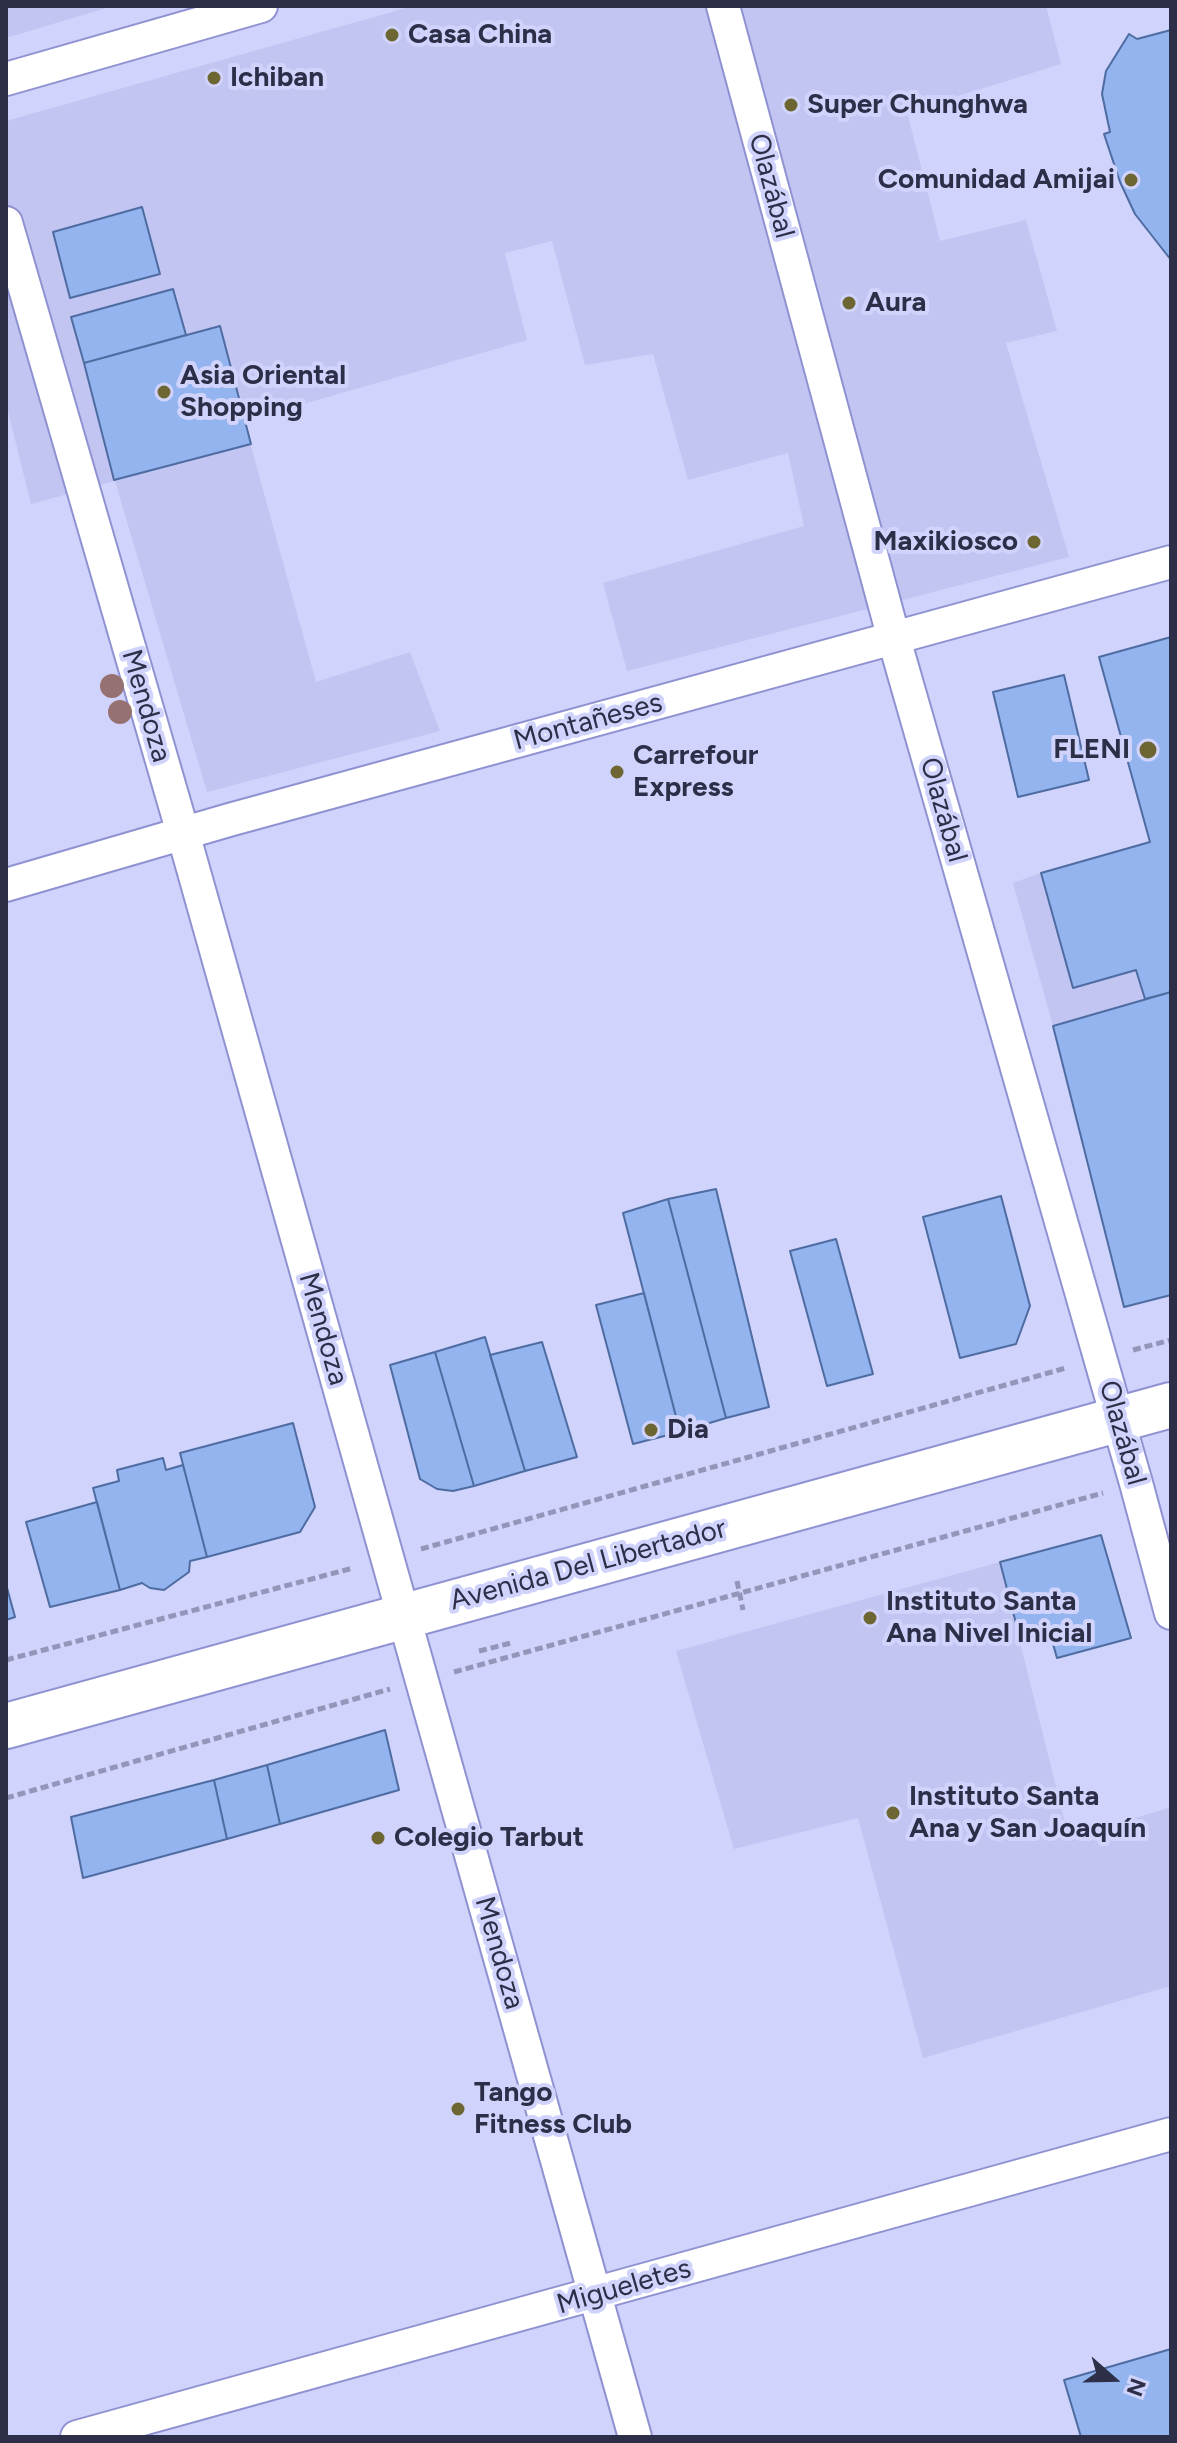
<!DOCTYPE html>
<html>
<head>
<meta charset="utf-8">
<style>
  body { margin:0 }
  #map { position:relative; width:1177px; height:2443px; overflow:hidden; background:#d0d3fb; font-family:Figtree,sans-serif }
  canvas { display:block }
  .frame { position:absolute; inset:0; border:8px solid #2d2e48; pointer-events:none }
  .north { position:absolute; left:1073px; top:2339px; width:80px; height:80px; -webkit-text-stroke:6px #d0d3fb; paint-order:stroke; rotate:110deg; font-size:22px; font-weight:700; line-height:32px; text-align:center; color:#2d2e48 }
  .north::after { content:''; display:block; margin:auto; width:28px; height:36px; background:#2d2e48; clip-path:polygon(50% 0,100% 100%,50% 72%,0 100%) }
</style>
</head>
<body>
<div id="map">
<canvas width="1177" height="2443"></canvas>
<div class="frame"></div>
<div class="north">N</div>
</div>
<script>
const ctx = document.querySelector('canvas').getContext('2d');
ctx.lineJoin = 'round';
function fill(path, color) { ctx.fillStyle = color; ctx.fill(path, 'evenodd'); }
const toPath = rows => new Path2D(rows.map(r => 'M' + r).join(''));
function stroke(path, color, width, dash) { ctx.strokeStyle = color; ctx.lineWidth = width; ctx.lineCap = dash ? 'butt' : 'round'; ctx.setLineDash(dash || []); ctx.stroke(path); }
function drawText(font, color, halo, rows, align = 'center') {
  ctx.font = font + ' Figtree,sans-serif'; ctx.lineWidth = 8; ctx.setLineDash([]); ctx.textBaseline = 'middle'; ctx.strokeStyle = halo; ctx.fillStyle = color; for (const [text, x, y, turn = 0] of rows) {
    ctx.save(); ctx.translate(x, y); ctx.rotate((+turn || 0) * Math.PI / 180); ctx.textAlign = isNaN(turn) ? turn : align; if (halo) ctx.strokeText(text, 0, 0); ctx.fillText(text, 0, 0); ctx.restore();
  }
}
fill(toPath([
  [6,6,113,6,6,38],
  [413,6,1046,6,1061,64,907,112,940,241,1026,220,1057,331,1006,343,1069,557,627,671,603,583,804,526,788,453,688,480,653,354,585,365,552,241,505,253,527,340,244,421,316,682,410,652,440,731,207,792,115,481,31,504,6,403,6,121],
  [1171,637,1171,992,1053,1026,1013,883,1041,873,1149,842,1099,657],
  [1000,1562,1069,1839,1171,1807,1171,1986,923,2058,858,1818,734,1849,676,1651]
]), '#c2c5f1');
const building = toPath([
  [1171,30,1171,260,1135,214,1120,182,1104,134,1110,132,1102,94,1106,71,1129,34,1137,39,1171,30],
  [142,207,160,274,70,298,53,232,142,207],
  [173,289,186,335,84,363,71,317,173,289],
  [220,326,251,444,114,480,84,363,220,326],
  [1171,637,1171,992,1145,999,1136,970,1073,988,1041,873,1150,842,1099,657,1171,637],
  [1064,675,1089,780,1018,797,993,692,1064,675],
  [1171,992,1171,1295,1124,1307,1053,1026,1171,992],
  [716,1189,769,1407,726,1418,668,1199,716,1189],
  [1001,1196,1030,1306,1016,1344,960,1358,923,1217,1001,1196],
  [668,1199,726,1418,680,1432,623,1213,668,1199],
  [836,1239,873,1374,827,1386,790,1251,836,1239],
  [644,1293,680,1432,633,1444,596,1305,644,1293],
  [485,1337,525,1471,474,1486,435,1352,485,1337],
  [542,1342,577,1457,525,1471,490,1355,542,1342],
  [435,1352,474,1486,453,1491,437,1489,420,1479,390,1365,435,1352],
  [293,1423,315,1507,300,1532,207,1557,180,1453,293,1423],
  [163,1458,166,1470,183,1465,207,1557,190,1561,189,1572,164,1590,150,1588,142,1583,120,1590,93,1488,119,1481,117,1470,163,1458],
  [97,1502,120,1590,50,1607,26,1522,97,1502],
  [1101,1535,1131,1638,1057,1658,1047,1623,1018,1631,1000,1562,1101,1535],
  [6,1584,15,1617,6,1620,6,1584],
  [385,1730,399,1790,280,1824,267,1765,385,1730],
  [267,1765,280,1824,227,1839,214,1780,267,1765],
  [214,1780,227,1839,83,1878,71,1817,214,1780],
  [1171,2349,1171,2437,1081,2437,1064,2380,1171,2349]
]);
fill(building, '#93b4ee');
stroke(building, '#4e6ca2', 2);
const street = toPath([
  [723,6,894,639,1136,1483,1171,1613],
  [6,79,261,6],
  [6,223,183,833,635,2437],
  [6,885,229,820,1171,562],
  [77,2437,1171,2134]
]);
const primary = toPath([
  [6,1726,1171,1405]
]);
stroke(street, '#8f92d1', 36);
stroke(primary, '#8f92d1', 48);
stroke(toPath([
  [1133,1350,1171,1340],
  [421,1549,1066,1368],
  [737,1581,743,1610],
  [479,1651,511,1643],
  [6,1660,353,1568],
  [454,1672,1103,1493],
  [6,1798,390,1689]
]), '#9496b9', 5, [8, 4]);
stroke(street, '#fff', 32);
stroke(primary, '#fff', 44);
ctx.fillStyle = '#967171';
for (const [x, y] of [
  [112,686],
  [120,712]
]) { ctx.beginPath(); ctx.arc(x, y, 12, 0, 2 * Math.PI); ctx.fill(); }
for (const [x, y, r, color] of [
  [392,35,8,"#6d6633"],
  [214,78,8,"#6d6633"],
  [791,105,8,"#6d6633"],
  [1131,180,8,"#6d6633"],
  [849,303,8,"#6d6633"],
  [164,392,8,"#6d6633"],
  [1034,542,8,"#6d6633"],
  [1148,750,10,"#6d6633"],
  [617,772,8,"#6d6633"],
  [651,1430,8,"#6d6633"],
  [870,1618,8,"#6d6633"],
  [893,1813,8,"#6d6633"],
  [378,1838,8,"#6d6633"],
  [458,2109,8,"#6d6633"]
]) { const dot = new Path2D(); dot.arc(x, y, r, 0, 2 * Math.PI); ctx.fillStyle = color; ctx.fill(dot); stroke(dot, '#d0d3fb', 3); }
drawText('bold 28px', '#2d2e48', '#d0d3fb', [
  ["Casa China",408,35],
  ["Ichiban",230,78],
  ["Super Chunghwa",807,105],
  ["Comunidad Amijai",1115,180,"right"],
  ["Aura",865,303],
  ["Asia Oriental",180,376],
  ["Shopping",180,408],
  ["Maxikiosco",1018,542,"right"],
  ["FLENI",1130,750,"right"],
  ["Carrefour",633,756],
  ["Express",633,788],
  ["Dia",667,1430],
  ["Instituto Santa",886,1602],
  ["Ana Nivel Inicial",886,1634],
  ["Instituto Santa",909,1797],
  ["Ana y San Joaquín",909,1829],
  ["Colegio Tarbut",394,1838],
  ["Tango",474,2093],
  ["Fitness Club",474,2125]
], 'left');
drawText('28px', '#2d2e48', '#d0d3fb', [
  ["Olazábal",771,186,75],
  ["Mendoza",146,706,74],
  ["Montañeses",588,722,-15],
  ["Olazábal",943,810,74],
  ["Mendoza",323,1329,74],
  ["Olazábal",1122,1433,74],
  ["Avenida Del Libertador",588,1565,-15],
  ["Mendoza",499,1953,74],
  ["Migueletes",624,2287,-16]
]);
</script>
</body>
</html>
